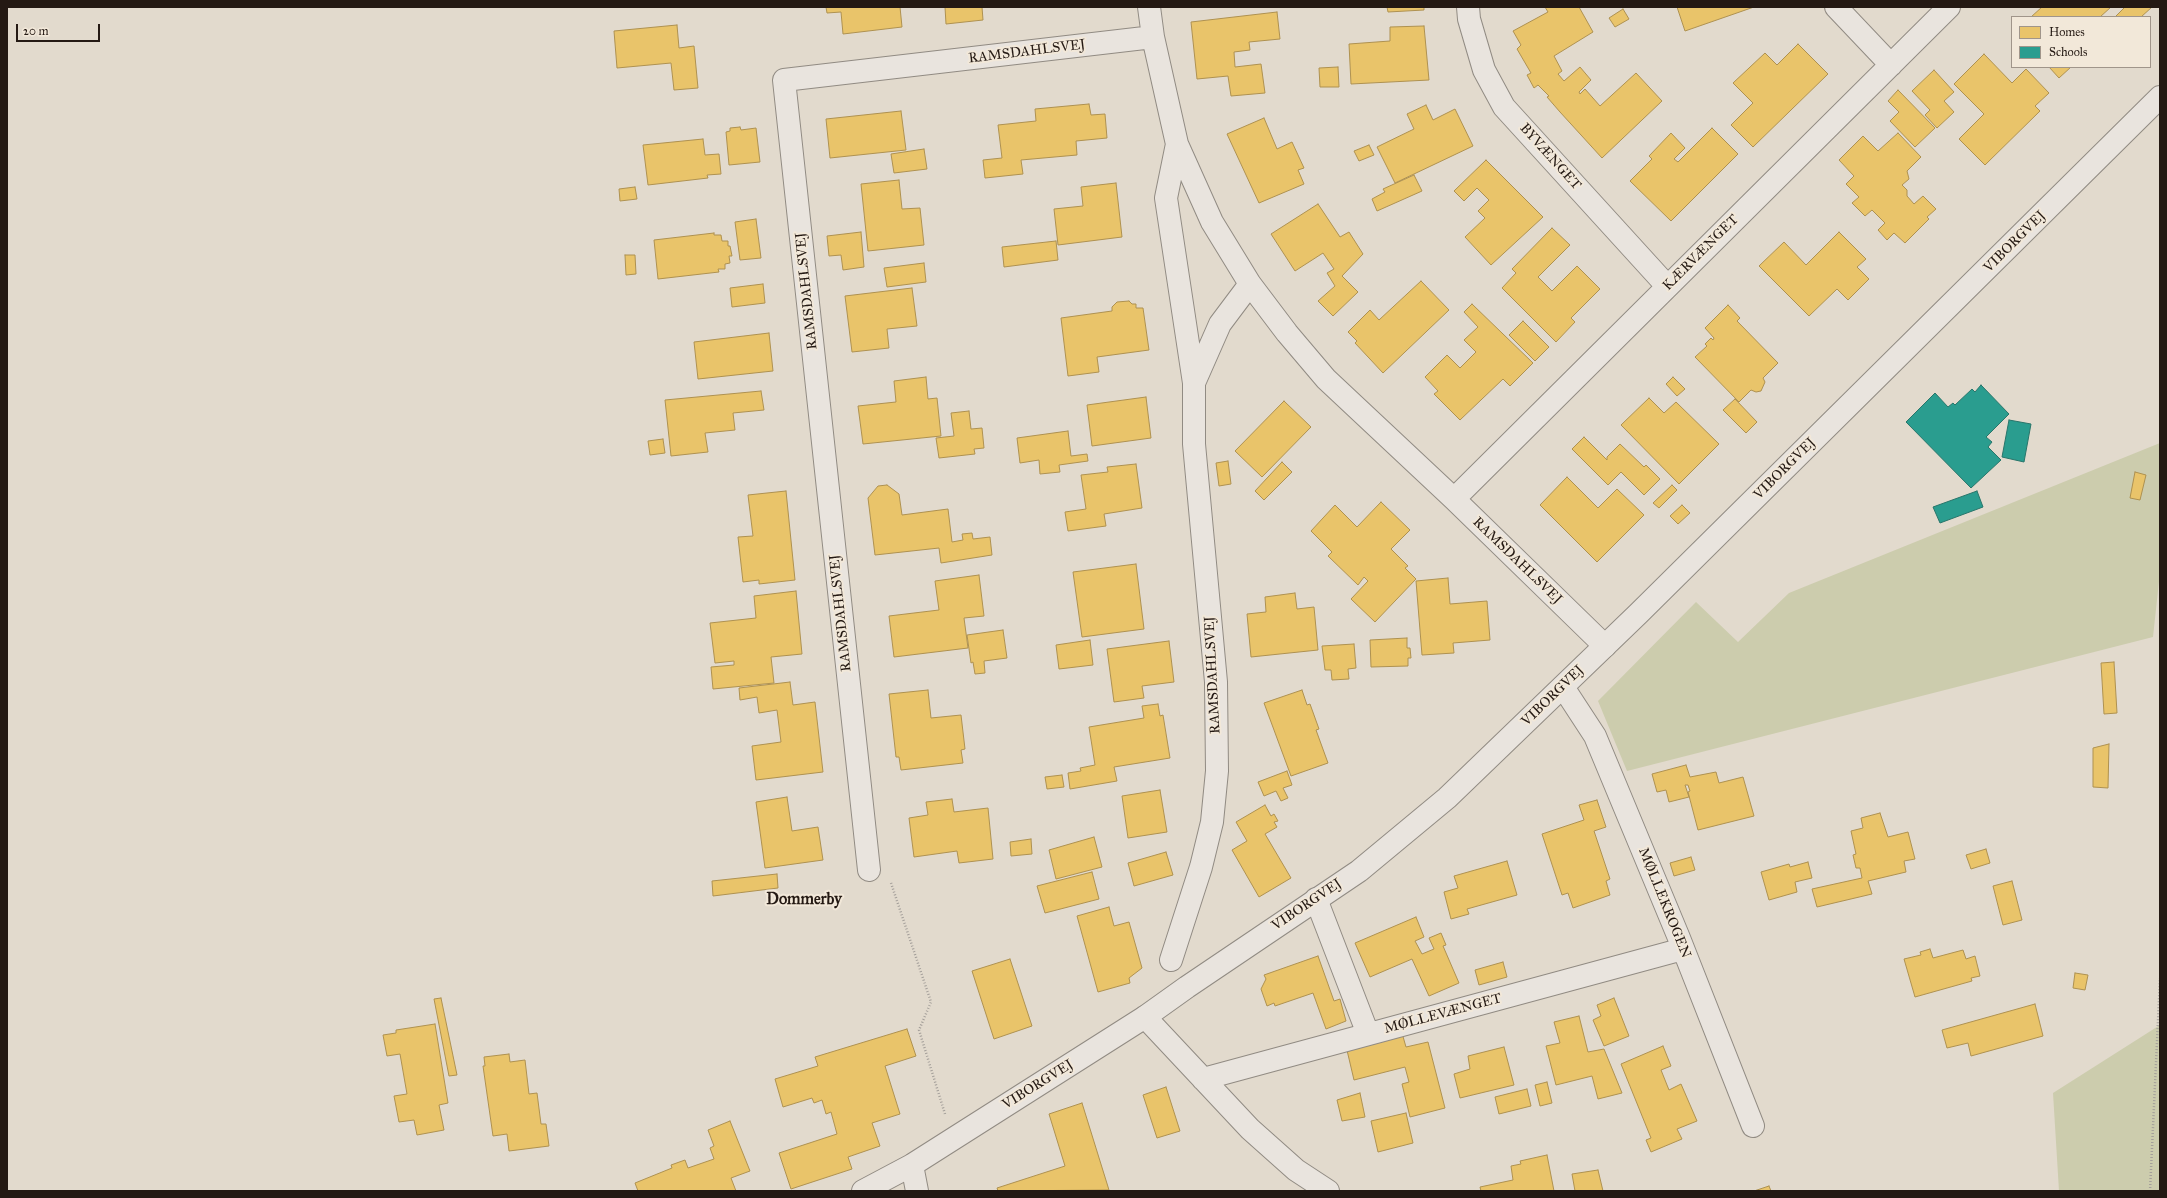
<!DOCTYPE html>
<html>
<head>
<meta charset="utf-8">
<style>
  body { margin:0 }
  #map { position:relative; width:2167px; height:1198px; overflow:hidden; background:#e2dacd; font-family:"IM FELL Great Primer",serif }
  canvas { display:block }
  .frame { position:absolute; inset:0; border:8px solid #241913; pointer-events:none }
  .legend { position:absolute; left:2011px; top:16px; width:140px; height:52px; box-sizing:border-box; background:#f2e8d9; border:1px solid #a0958a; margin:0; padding:5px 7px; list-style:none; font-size:12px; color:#241913 }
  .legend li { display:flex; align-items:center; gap:8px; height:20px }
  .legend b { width:20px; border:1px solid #a0958a }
  .scale { position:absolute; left:16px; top:24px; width:84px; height:18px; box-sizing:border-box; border:2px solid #241913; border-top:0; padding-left:5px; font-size:12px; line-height:14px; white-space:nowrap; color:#241913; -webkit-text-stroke:3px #f2e8d9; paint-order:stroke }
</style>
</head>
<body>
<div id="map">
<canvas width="2167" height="1198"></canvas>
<div class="frame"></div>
<ul class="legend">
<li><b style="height:11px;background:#e9c46a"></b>Homes</li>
<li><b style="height:11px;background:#2a9d8f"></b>Schools</li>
</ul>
<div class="scale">20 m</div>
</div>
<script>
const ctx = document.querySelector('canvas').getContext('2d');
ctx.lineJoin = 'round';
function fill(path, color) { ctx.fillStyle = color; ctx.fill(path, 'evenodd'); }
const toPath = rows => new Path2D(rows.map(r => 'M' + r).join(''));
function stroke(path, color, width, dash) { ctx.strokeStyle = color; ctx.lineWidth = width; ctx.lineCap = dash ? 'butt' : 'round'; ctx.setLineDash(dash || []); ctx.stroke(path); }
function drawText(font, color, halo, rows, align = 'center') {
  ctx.font = font + ' "IM FELL Great Primer",serif'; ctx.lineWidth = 4; ctx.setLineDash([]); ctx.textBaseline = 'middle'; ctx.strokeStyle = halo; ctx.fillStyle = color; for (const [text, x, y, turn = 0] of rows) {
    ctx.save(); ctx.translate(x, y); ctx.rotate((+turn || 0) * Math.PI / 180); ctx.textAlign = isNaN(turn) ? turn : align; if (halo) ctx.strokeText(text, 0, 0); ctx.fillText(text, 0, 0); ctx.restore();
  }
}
fill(toPath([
  [2160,443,2160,572,2153,637,1627,771,1598,701,1696,602,1738,642,1789,593],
  [2160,1025,2160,1191,2059,1191,2053,1093]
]), '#ccccad');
const homes = toPath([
  [826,7,900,7,902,27,843,34,841,12,827,13,826,7],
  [945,7,982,7,983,20,946,24,945,7],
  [1387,7,1424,7,1424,10,1388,12,1387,7],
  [1545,7,1579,7,1593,32,1554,56,1562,71,1558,74,1564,81,1580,67,1591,80,1579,92,1580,94,1585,89,1600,106,1636,73,1662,101,1602,158,1560,112,1547,97,1549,96,1538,85,1534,88,1527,75,1531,73,1517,49,1521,45,1513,31,1548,12,1545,7],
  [1677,7,1754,7,1685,31,1677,7],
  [2042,7,2111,7,2100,17,2031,17,2042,7],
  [2125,7,2152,7,2141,17,2117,17,2116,16,2125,7],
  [1623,9,1629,19,1615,27,1609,18,1623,9],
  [1277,12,1280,39,1249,42,1250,50,1234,52,1235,67,1261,64,1265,93,1231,96,1228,76,1197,79,1191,22,1277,12],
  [677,25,679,48,694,46,698,88,674,90,671,63,617,68,614,31,677,25],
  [1424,26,1429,80,1351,84,1349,44,1390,41,1390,27,1424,26],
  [1798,44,1828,74,1753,147,1731,125,1753,103,1733,83,1765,53,1777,65,1798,44],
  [1984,54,2012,83,2026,69,2049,93,2035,106,2040,111,1985,165,1959,139,1984,114,1954,84,1984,54],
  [1338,67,1339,87,1320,87,1319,68,1338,67],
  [2049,67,2071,67,2059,78,2049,67],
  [1934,70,1954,92,1944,101,1954,112,1937,128,1925,115,1930,110,1912,91,1934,70],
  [1898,90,1935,128,1915,147,1890,121,1899,112,1888,101,1898,90],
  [1089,104,1091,115,1105,114,1107,138,1076,141,1077,155,1021,160,1023,174,985,178,983,160,1002,158,998,125,1036,121,1035,109,1089,104],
  [1426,105,1433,120,1455,109,1473,146,1395,183,1377,147,1414,129,1407,114,1426,105],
  [901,111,906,150,830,158,826,119,901,111],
  [1264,118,1277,149,1292,142,1304,168,1298,170,1304,184,1259,203,1227,134,1264,118],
  [740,127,741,130,756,128,760,162,729,165,726,132,730,131,730,128,740,127],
  [1712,128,1738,154,1671,221,1630,181,1652,159,1649,156,1671,133,1685,148,1674,159,1678,162,1712,128],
  [1898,133,1921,157,1907,171,1909,179,1902,185,1907,190,1907,196,1914,204,1923,196,1936,209,1927,217,1929,219,1905,243,1894,233,1887,240,1878,230,1885,223,1872,210,1865,216,1852,203,1859,197,1846,184,1854,176,1839,160,1863,136,1878,151,1898,133],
  [703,139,705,155,719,154,721,174,707,175,708,178,648,185,643,145,703,139],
  [1369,145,1374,155,1359,161,1354,151,1369,145],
  [924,149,927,169,894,173,891,154,924,149],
  [1486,160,1543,217,1491,265,1465,237,1485,218,1478,211,1489,200,1477,188,1464,201,1454,191,1486,160],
  [1414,175,1422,191,1377,211,1372,199,1385,192,1383,189,1414,175],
  [899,180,902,209,920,208,924,245,868,251,861,184,899,180],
  [1116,183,1122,237,1058,245,1054,209,1083,206,1081,187,1116,183],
  [635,187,637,199,620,201,619,189,635,187],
  [1318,204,1340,237,1349,232,1363,254,1342,276,1358,292,1333,316,1318,301,1335,286,1327,273,1334,269,1323,253,1295,271,1271,234,1318,204],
  [756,219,761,258,740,260,735,222,756,219],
  [1552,228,1570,245,1538,277,1552,291,1577,266,1600,289,1571,318,1575,322,1556,342,1502,288,1516,273,1512,269,1552,228],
  [861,232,864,267,843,270,841,255,829,256,827,236,861,232],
  [1839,232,1866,259,1857,267,1869,279,1848,300,1837,289,1809,316,1759,266,1784,242,1806,265,1839,232],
  [714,233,714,235,721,235,722,241,728,241,728,246,730,246,732,256,729,256,730,263,725,264,725,269,718,269,719,272,658,279,654,240,714,233],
  [1056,241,1058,260,1004,267,1002,247,1056,241],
  [625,255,635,255,636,274,626,275,625,255],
  [924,263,926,282,887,287,884,268,924,263],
  [1421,281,1449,310,1383,373,1355,343,1357,341,1348,332,1370,310,1379,320,1421,281],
  [763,284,765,303,732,307,730,288,763,284],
  [912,288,917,326,887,329,889,348,852,352,845,296,912,288],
  [1129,301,1132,304,1136,304,1136,308,1143,308,1149,350,1097,357,1099,372,1068,376,1061,318,1112,311,1112,307,1117,302,1129,301],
  [1472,304,1533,363,1510,386,1503,379,1460,420,1434,394,1438,391,1425,377,1447,355,1460,368,1476,352,1464,340,1478,327,1464,312,1472,304],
  [1728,305,1740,318,1737,321,1778,363,1763,378,1765,382,1761,391,1756,392,1751,390,1739,402,1695,357,1707,346,1705,344,1711,338,1713,340,1714,338,1705,328,1728,305],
  [1523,321,1549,347,1535,361,1509,335,1523,321],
  [769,333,773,371,698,379,694,342,769,333],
  [926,377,928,399,937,398,941,436,863,444,858,406,896,402,894,381,926,377],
  [1673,377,1685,389,1677,396,1666,384,1673,377],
  [761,391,764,410,733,413,735,430,705,433,708,452,671,456,665,400,761,391],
  [1146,397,1151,438,1092,446,1087,405,1146,397],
  [1649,398,1664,413,1676,402,1719,444,1679,484,1621,425,1649,398],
  [1735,399,1757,422,1746,433,1723,410,1735,399],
  [1284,401,1311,427,1262,477,1235,451,1284,401],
  [969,411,971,429,982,428,984,448,974,449,975,454,939,458,936,438,954,436,951,413,969,411],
  [1068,431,1071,456,1087,454,1088,461,1059,465,1060,472,1040,474,1039,460,1020,463,1017,438,1068,431],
  [1584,437,1607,460,1607,457,1620,444,1644,467,1646,465,1660,479,1644,495,1621,472,1608,485,1572,449,1584,437],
  [663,439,665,453,650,455,648,441,663,439],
  [1228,461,1231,484,1219,486,1216,463,1228,461],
  [1282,462,1292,472,1264,500,1255,491,1282,462],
  [1136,464,1142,508,1104,514,1106,526,1068,531,1065,512,1086,509,1081,475,1108,472,1107,467,1136,464],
  [2135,472,2146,475,2140,500,2130,498,2135,472],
  [1567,477,1598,508,1617,489,1644,515,1597,562,1540,505,1567,477],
  [887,485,899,494,902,515,948,509,952,542,963,540,962,534,972,533,973,539,990,537,992,555,941,563,939,548,875,555,868,498,878,486,887,485],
  [1672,485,1677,490,1659,508,1653,503,1672,485],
  [786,491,795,580,759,584,759,580,743,582,738,537,753,536,748,495,786,491],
  [1381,502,1410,530,1391,549,1408,566,1405,568,1416,579,1375,622,1351,599,1368,581,1364,577,1358,585,1328,556,1332,552,1311,531,1335,505,1357,527,1381,502],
  [1682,505,1690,513,1678,524,1670,516,1682,505],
  [1136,564,1144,629,1082,637,1073,572,1136,564],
  [979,575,984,616,964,618,968,648,894,657,889,616,939,610,935,581,979,575],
  [1448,578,1450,604,1487,601,1490,640,1453,643,1454,653,1422,655,1416,581,1448,578],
  [796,591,802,654,771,657,774,683,713,689,711,667,734,665,734,661,715,663,710,623,756,618,754,596,796,591],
  [1295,593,1297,609,1314,607,1318,650,1251,657,1247,614,1266,612,1265,597,1295,593],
  [1003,630,1007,658,984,661,985,673,975,674,973,662,971,663,967,635,1003,630],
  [1407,638,1407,648,1410,648,1411,658,1408,658,1408,666,1371,667,1370,640,1407,638],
  [1090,640,1093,665,1059,669,1056,645,1090,640],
  [1169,641,1174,682,1142,686,1144,698,1114,702,1107,649,1169,641],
  [1354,644,1356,668,1348,669,1349,679,1332,680,1331,670,1325,670,1322,646,1354,644],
  [2114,662,2117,713,2104,714,2101,663,2114,662],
  [790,682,793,705,815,702,823,772,756,780,752,746,781,742,777,710,759,713,757,697,740,700,739,688,790,682],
  [928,690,931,718,961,715,965,749,961,750,963,763,901,770,899,757,896,757,889,694,928,690],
  [1302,690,1307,705,1310,704,1319,729,1316,730,1328,763,1291,776,1264,703,1302,690],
  [1158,704,1160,716,1163,715,1170,758,1114,767,1117,781,1070,789,1068,773,1081,771,1080,768,1095,765,1089,727,1144,718,1142,706,1158,704],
  [2109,744,2108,788,2093,787,2093,748,2109,744],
  [1686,765,1690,777,1716,772,1719,783,1743,777,1754,816,1698,830,1688,792,1690,791,1688,785,1685,785,1689,797,1669,802,1666,790,1657,792,1652,774,1686,765],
  [1287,771,1292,785,1283,788,1288,798,1281,801,1276,791,1264,796,1258,782,1287,771],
  [1062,775,1064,787,1047,789,1045,777,1062,775],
  [1160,790,1167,832,1128,838,1122,796,1160,790],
  [787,797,792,831,818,827,823,860,765,868,756,802,787,797],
  [952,799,954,812,988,808,993,859,959,863,957,851,914,857,909,818,928,815,926,802,952,799],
  [1597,800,1606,827,1594,831,1610,879,1606,881,1610,895,1573,908,1568,893,1562,895,1542,834,1584,820,1579,805,1597,800],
  [1265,805,1271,816,1274,814,1278,821,1274,822,1277,827,1265,834,1291,878,1259,897,1232,850,1247,841,1236,822,1265,805],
  [1880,813,1888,837,1908,832,1915,859,1904,861,1906,872,1868,881,1872,894,1817,907,1812,889,1862,878,1860,868,1856,868,1853,855,1856,854,1851,831,1863,828,1861,818,1880,813],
  [1094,837,1102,867,1056,879,1049,850,1094,837],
  [1031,839,1032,854,1011,856,1010,842,1031,839],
  [1986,849,1990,863,1971,869,1966,855,1986,849],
  [1166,852,1173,875,1134,886,1128,863,1166,852],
  [1691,857,1695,870,1674,876,1670,863,1691,857],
  [1507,861,1517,895,1467,909,1469,914,1451,919,1444,892,1458,888,1454,876,1507,861],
  [1808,862,1812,878,1795,882,1797,892,1769,900,1761,872,1789,864,1790,867,1808,862],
  [1092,872,1099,899,1045,913,1037,886,1092,872],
  [777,874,778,888,713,896,712,881,777,874],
  [2012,881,2022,920,2003,925,1993,886,2012,881],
  [1109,907,1114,926,1129,922,1142,968,1129,978,1130,983,1098,992,1077,916,1109,907],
  [1416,917,1424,937,1415,941,1422,954,1434,949,1429,938,1441,933,1446,945,1443,946,1459,983,1429,996,1412,959,1370,977,1355,943,1416,917],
  [1930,949,1933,958,1963,950,1966,959,1975,956,1980,976,1971,978,1972,981,1915,997,1904,959,1921,955,1920,952,1930,949],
  [1318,956,1334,1001,1340,999,1346,1021,1326,1029,1313,993,1275,1006,1274,1003,1267,1006,1261,989,1266,979,1264,975,1318,956],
  [1010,959,1032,1026,994,1039,972,971,1010,959],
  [1503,962,1507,977,1479,985,1475,970,1503,962],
  [2075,973,2088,975,2085,990,2073,988,2075,973],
  [441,998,457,1075,449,1076,434,999,441,998],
  [1614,998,1629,1036,1604,1046,1593,1020,1601,1016,1597,1005,1614,998],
  [2035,1004,2043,1036,1971,1056,1968,1043,1947,1048,1942,1030,2035,1004],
  [1579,1016,1588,1052,1604,1049,1622,1093,1598,1099,1592,1076,1556,1085,1546,1046,1560,1043,1554,1022,1579,1016],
  [435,1024,448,1103,439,1105,444,1130,417,1135,414,1120,399,1122,394,1096,407,1094,400,1054,387,1056,383,1035,396,1033,396,1030,435,1024],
  [907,1029,916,1056,885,1066,900,1114,872,1123,880,1146,848,1157,852,1169,791,1189,779,1153,837,1134,831,1112,826,1114,822,1100,814,1103,812,1098,783,1107,775,1079,818,1066,815,1057,907,1029],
  [1402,1033,1406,1047,1428,1042,1445,1108,1410,1117,1402,1084,1409,1082,1405,1067,1354,1080,1346,1046,1402,1033],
  [1663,1046,1671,1066,1661,1070,1669,1090,1681,1084,1697,1121,1677,1129,1682,1139,1651,1152,1646,1140,1651,1138,1621,1064,1663,1046],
  [1504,1047,1514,1085,1460,1098,1454,1074,1470,1069,1468,1056,1504,1047],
  [509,1054,510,1062,525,1060,529,1094,537,1093,541,1124,546,1124,549,1146,509,1151,507,1134,493,1136,483,1066,485,1066,484,1057,509,1054],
  [1547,1082,1552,1103,1540,1106,1535,1085,1547,1082],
  [1166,1087,1180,1131,1157,1138,1143,1095,1166,1087],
  [1527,1089,1531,1106,1499,1114,1495,1097,1527,1089],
  [1360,1093,1365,1117,1342,1121,1337,1100,1360,1093],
  [1082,1103,1109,1190,998,1191,997,1188,1065,1166,1049,1114,1082,1103],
  [1406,1113,1413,1143,1378,1152,1371,1121,1406,1113],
  [730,1121,750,1171,731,1178,736,1191,638,1191,635,1183,672,1168,671,1165,685,1160,688,1168,714,1159,710,1148,714,1146,708,1130,730,1121],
  [1547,1155,1554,1191,1481,1191,1480,1187,1513,1180,1511,1166,1521,1164,1520,1161,1547,1155],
  [1598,1170,1603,1191,1575,1191,1572,1174,1598,1170],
  [1769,1186,1771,1191,1754,1191,1769,1186]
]);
fill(homes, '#e9c46a');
stroke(homes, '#ae9150', 1);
const schools = toPath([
  [1981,385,2009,414,1986,437,1992,442,1988,447,2001,460,1971,488,1906,422,1935,393,1948,407,1953,403,1955,405,1972,389,1975,392,1981,385],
  [2009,420,2031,424,2024,462,2002,457,2009,420],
  [1977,491,1983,507,1940,523,1933,507,1977,491]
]);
fill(schools, '#2a9d8f');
stroke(schools, '#28756a', 1);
const minor = toPath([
  [1149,7,1153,37,1177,144,1212,222,1250,284,1287,333,1326,379,1454,499,1605,646],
  [1468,7,1469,19,1484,70,1504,107,1667,286],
  [1836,7,1891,65],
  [1194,383,1220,324,1250,284],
  [1454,499,1949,7],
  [1563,687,1595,736,1679,938,1753,1126],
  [869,870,784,80,1153,37],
  [1316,899,1368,1034],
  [1171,960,1201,867,1212,822,1217,771,1216,682,1194,444,1194,383,1166,198,1177,144],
  [1145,1017,1250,1129,1296,1170,1328,1191],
  [1203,1079,1683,949]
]);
const tertiary = toPath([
  [912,1165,917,1191],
  [863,1191,912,1165,1145,1017,1187,987,1359,871,1447,798,1638,614,2160,97]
]);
stroke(minor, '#918b83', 24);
stroke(tertiary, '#918b83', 24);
stroke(toPath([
  [891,883,931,1002,919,1030,945,1114],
  [2150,1191,2160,978]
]), '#a49f9a', 2.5, [1, 2]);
stroke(minor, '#e9e4de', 22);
stroke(tertiary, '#e9e4de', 22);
drawText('14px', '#241913', '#f2e8d9', [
  ["RAMSDAHLSVEJ",1027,52,-7],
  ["BYVÆNGET",1550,157,48],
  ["VIBORGVEJ",2015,242,-45],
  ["KÆRVÆNGET",1701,253,-45],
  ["RAMSDAHLSVEJ",807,291,-96],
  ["VIBORGVEJ",1785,469,-45],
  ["RAMSDAHLSVEJ",1517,561,44],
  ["RAMSDAHLSVEJ",841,613,-96],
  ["RAMSDAHLSVEJ",1213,675,-93],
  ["VIBORGVEJ",1553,696,-44],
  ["MØLLEKROGEN",1664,903,68],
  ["VIBORGVEJ",1307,905,-34],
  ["MØLLEVÆNGET",1443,1014,-15],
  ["VIBORGVEJ",1038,1085,-32]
]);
drawText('bold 16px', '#241913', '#f2e8d9', [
  ["Dommerby",804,900]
]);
</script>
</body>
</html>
